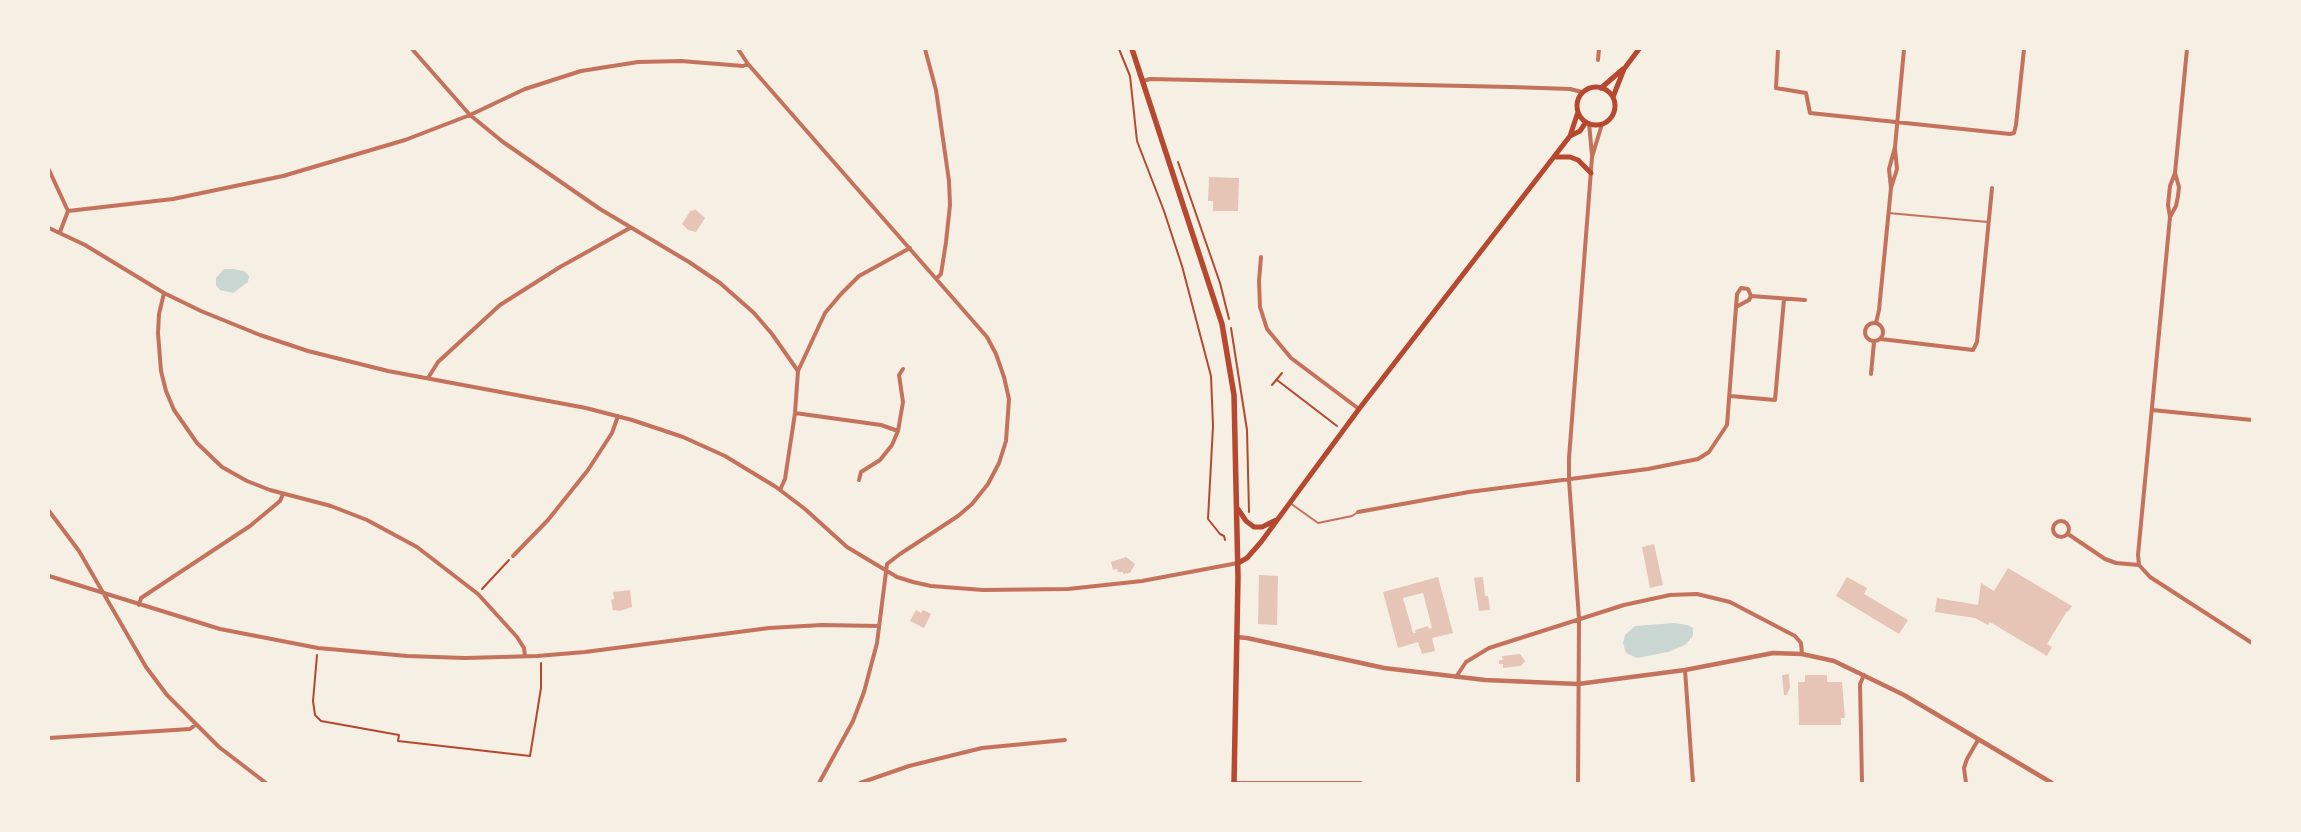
<!DOCTYPE html>
<html>
<head>
<meta charset="utf-8">
<style>
  body { margin:0 }
  #map { position:relative; width:2301px; height:832px; overflow:hidden; background:#f6efe4; font-family:"Work Sans",sans-serif }
  canvas { display:block }
  .frame { position:absolute; inset:0; border:50px solid #f6efe4; pointer-events:none }
</style>
</head>
<body>
<div id="map">
<canvas width="2301" height="832"></canvas>
<div class="frame"></div>
</div>
<script>
const ctx = document.querySelector('canvas').getContext('2d');
ctx.lineJoin = 'round';
function fill(path, color) { ctx.fillStyle = color; ctx.fill(path, 'evenodd'); }
const toPath = rows => new Path2D(rows.map(r => 'M' + r).join(''));
function stroke(path, color, width, dash) { ctx.strokeStyle = color; ctx.lineWidth = width; ctx.lineCap = dash ? 'butt' : 'round'; ctx.setLineDash(dash || []); ctx.stroke(path); }
fill(toPath([
  [224,269,233,269,244,271,249,276,248,282,233,293,220,290,216,285,216,278],
  [1674,623,1687,625,1693,628,1693,636,1685,645,1668,652,1637,658,1626,653,1623,643,1625,635,1635,626]
]), '#c9d6d2');
fill(toPath([
  [1209,177,1239,178,1238,211,1213,211,1213,201,1208,201],
  [695,209,705,218,696,232,688,230,682,224,691,210,693,211],
  [1654,544,1663,585,1650,588,1642,547],
  [1126,557,1135,564,1130,573,1123,574,1123,572,1118,572,1117,569,1113,570,1111,562],
  [2008,568,2072,606,2068,612,2067,611,2047,644,2052,647,2047,656,1990,622,1988,625,1975,618,1935,612,1937,598,1978,605,1981,583,1994,591],
  [1259,575,1278,576,1277,625,1258,624],
  [1438,577,1453,633,1432,638,1435,651,1422,654,1418,642,1398,648,1383,592],
  [1423,593,1432,628,1429,629,1428,626,1415,630,1416,633,1413,633,1403,598],
  [1483,577,1485,596,1488,596,1490,610,1479,611,1474,578],
  [1847,577,1867,588,1864,594,1908,620,1899,634,1836,596],
  [630,590,632,607,620,611,613,610,611,600,614,599,613,592],
  [916,610,921,613,923,610,931,614,924,628,910,621],
  [1520,654,1525,661,1521,666,1503,668,1503,664,1499,664,1499,660,1503,660,1502,656],
  [1789,674,1790,687,1787,695,1784,695,1782,675],
  [1805,675,1827,675,1827,682,1842,682,1845,718,1841,718,1841,725,1799,725,1798,682,1805,682]
]), '#e6c5b7');
stroke(toPath([
  [1119,49,1130,76,1137,141,1164,211,1182,266,1211,376,1213,426,1208,519,1220,534,1224,536,1225,540],
  [1178,162,1220,283,1229,319],
  [1231,328,1247,430,1249,512],
  [1277,380,1337,426],
  [1272,385,1282,373],
  [482,589,509,560],
  [317,655,313,701,315,715,321,721,399,735,398,741,530,756,541,688,541,663]
]), '#b5482f', 2);
stroke(toPath([
  [1888,213,1988,222],
  [1290,503,1318,523,1352,516,1358,512]
]), '#c5725c', 2);
stroke(toPath([
  [412,49,470,115,503,142,600,209,689,262,720,283,754,313,772,334,798,371,795,413,785,479,780,490],
  [738,49,748,64,987,337,996,354,1004,377,1009,399,1006,441,999,463,988,484,972,504,958,516,900,554,887,564,877,643,864,692,853,721,819,783],
  [925,49,936,90,949,181,950,205,946,242,941,274,937,278],
  [1778,49,1776,88,1806,93,1810,113,2010,134,2014,133,2016,125,2024,49],
  [2187,49,2175,173,2170,186,2168,205,2170,217,2138,555,2139,565,2150,577,2252,643],
  [1598,60,1599,49],
  [1143,81,1150,79,1511,87,1570,89,1582,92],
  [1589,123,1592,155],
  [49,170,68,211],
  [1891,188,1897,169,1895,149],
  [68,211,173,199,283,176,405,140,470,115,525,89,581,71,638,62,681,61,743,66,748,64],
  [2170,217,2176,206,2178,196,2179,187,2175,173],
  [49,228,85,245,164,293,201,311,260,335,308,351,388,371,586,408,632,420,683,437,725,456,776,487,805,509,847,547,897,577,913,582,931,586,983,590,1068,589,1142,581,1238,563],
  [60,232,68,211],
  [1261,257,1259,281,1260,307,1267,329,1291,358,1359,409],
  [164,293,159,314,158,333,161,371,166,391,174,410,197,443,222,467,247,481,270,490,331,506,367,520,417,547,478,594,517,637,524,648,525,656],
  [1751,296,1805,300],
  '1865 332a9 9 0 1 1 18 0a9 9 0 1 1-18 0Z',
  [1876,323,1879,310,1891,188,1889,169,1895,147,1904,49],
  [1881,339,1973,350,1977,342,1992,188],
  [798,371,825,313,841,294,859,276,910,248],
  [1871,374,1874,342],
  [428,378,438,362,500,305,560,267,630,228],
  [1730,396,1775,400,1784,299],
  [2152,410,2252,420],
  [795,413,881,425,898,431],
  [859,480,861,472,880,460,892,445,898,431,903,402,899,375,903,369],
  [49,511,79,551,146,667,167,695,219,747,266,783],
  [1358,512,1469,492,1648,469,1698,459,1709,452,1727,425,1737,294,1741,288,1748,289,1751,296,1749,300,1736,307],
  '2053 529a8 8 0 1 1 16 0a8 8 0 1 1-16 0Z',
  [2068,534,2105,559,2116,563,2139,565],
  [513,556,548,520,588,470,612,433,618,416],
  [49,576,220,629,318,648,407,656,465,658,537,656,585,652,769,628,822,625,879,626],
  [139,605,141,598,250,526,280,501,283,494],
  [1685,670,1693,783],
  [1456,677,1466,662,1489,648,1624,605,1670,595,1697,594,1730,602,1795,636,1801,643,1802,654],
  [49,738,190,729,195,725],
  [860,783,909,766,982,748,1065,740],
  [1234,783,1361,783],
  [1578,783,1579,619,1569,480,1569,458,1592,157,1602,124],
  [1862,783,1860,684,1864,675],
  [1966,783,1964,768,1967,759,1978,740]
]), '#c5725c', 4);
stroke(toPath([
  [1236,637,1247,638,1384,668,1485,680,1578,684,1685,670,1773,653,1802,654,1834,661,1904,695,2052,783]
]), '#c5725c', 4.5);
stroke(toPath([
  '1577 106a19 19 0 1 1 38 0a19 19 0 1 1-38 0Z',
  [1601,88,1623,69],
  [1613,97,1624,69,1639,49],
  [1570,136,1580,131,1586,122],
  [1554,157,1570,157,1578,160,1591,173],
  [1238,509,1246,521,1254,527,1262,527,1276,520],
  [1238,563,1247,558,1261,542,1359,409,1570,136,1578,112]
]), '#b5482f', 5);
stroke(toPath([
  [1132,49,1222,324,1234,395,1238,578,1234,783]
]), '#b5482f', 5.5);
</script>
</body>
</html>
